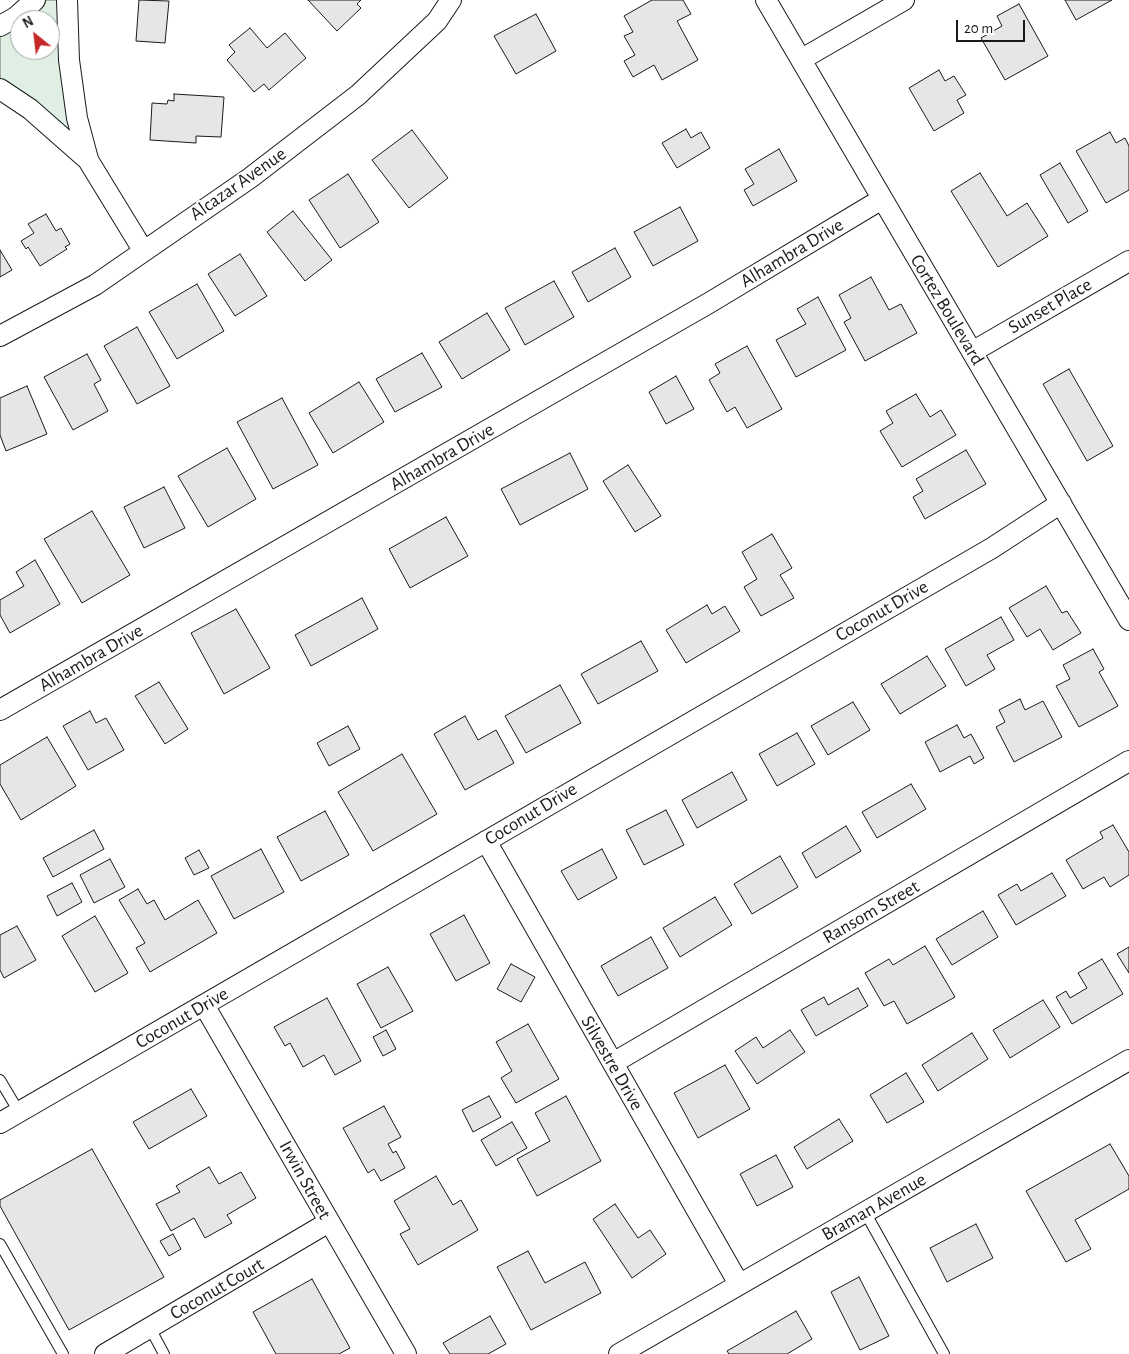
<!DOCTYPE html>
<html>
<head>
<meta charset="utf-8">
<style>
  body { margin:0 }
  #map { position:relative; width:1129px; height:1354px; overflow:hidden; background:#fff; font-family:"Alegreya Sans",sans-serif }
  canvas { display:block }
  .north { position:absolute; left:10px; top:10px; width:50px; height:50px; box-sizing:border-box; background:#fff; border:1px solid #a3a3a3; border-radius:50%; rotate:331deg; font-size:14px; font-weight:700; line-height:20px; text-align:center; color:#1a1a1a }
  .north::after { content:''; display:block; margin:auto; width:18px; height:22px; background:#c62828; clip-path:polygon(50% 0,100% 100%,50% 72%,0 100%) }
  .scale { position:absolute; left:956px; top:20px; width:69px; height:22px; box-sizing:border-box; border:2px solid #1a1a1a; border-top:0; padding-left:6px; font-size:15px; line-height:18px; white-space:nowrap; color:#1a1a1a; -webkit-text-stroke:4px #fff; paint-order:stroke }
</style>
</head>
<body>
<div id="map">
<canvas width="1129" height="1354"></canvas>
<div class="north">N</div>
<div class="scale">20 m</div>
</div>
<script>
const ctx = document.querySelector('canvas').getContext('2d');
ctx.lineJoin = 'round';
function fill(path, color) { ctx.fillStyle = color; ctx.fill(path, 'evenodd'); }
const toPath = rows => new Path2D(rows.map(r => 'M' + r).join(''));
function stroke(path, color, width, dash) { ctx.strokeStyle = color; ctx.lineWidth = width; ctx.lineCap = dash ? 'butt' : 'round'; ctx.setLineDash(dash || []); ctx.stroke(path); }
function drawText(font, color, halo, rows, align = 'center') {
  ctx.font = font + ' "Alegreya Sans",sans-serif'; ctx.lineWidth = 4; ctx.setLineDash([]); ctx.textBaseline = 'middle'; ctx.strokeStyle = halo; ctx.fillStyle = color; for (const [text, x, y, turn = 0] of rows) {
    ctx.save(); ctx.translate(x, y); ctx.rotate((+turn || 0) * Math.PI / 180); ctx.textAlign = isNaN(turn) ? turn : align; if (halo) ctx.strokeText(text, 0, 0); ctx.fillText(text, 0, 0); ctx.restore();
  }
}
const green = toPath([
  [35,0,67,0,81,139,0,89,0,26,35,0],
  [20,20,50,20,50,50,20,50,20,20]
]);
fill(green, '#e0efe3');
stroke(green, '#6a6a6a', 1);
const building = toPath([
  [139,0,169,1,165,43,136,41,139,0],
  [308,0,361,0,357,4,361,8,337,31,308,0],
  [652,0,683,0,691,14,677,21,698,60,662,80,654,65,633,77,624,61,635,55,624,36,633,32,624,16,652,0],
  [1065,0,1112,0,1076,20,1065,0],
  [1019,4,1048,56,1005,80,981,38,1002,26,997,16,1019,4],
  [536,14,556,51,516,74,494,36,536,14],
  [250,28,267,48,285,33,306,58,269,90,264,84,254,92,227,60,235,52,229,45,250,28],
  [939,70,945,81,954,76,966,95,957,100,964,113,934,131,909,88,939,70],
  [174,94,224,97,221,137,196,136,196,143,150,140,152,103,167,104,168,100,174,101,174,94],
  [686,129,691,138,701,132,710,148,677,168,662,143,686,129],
  [412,130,448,178,409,208,372,160,412,130],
  [1110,132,1116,143,1125,138,1129,146,1129,190,1106,203,1076,151,1110,132],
  [779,149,797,181,753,206,744,190,754,184,745,169,779,149],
  [1060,163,1088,211,1068,223,1040,175,1060,163],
  [980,173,1007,216,1027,203,1048,236,998,267,951,191,980,173],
  [348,174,379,222,340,248,309,200,348,174],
  [680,207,698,241,653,266,634,232,680,207],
  [293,211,332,260,305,281,267,232,293,211],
  [46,214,56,231,61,228,70,244,65,247,67,249,40,266,28,247,26,249,21,241,34,233,28,224,46,214],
  [615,248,631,277,588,302,572,272,615,248],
  [0,250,12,270,0,277,0,250],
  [240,254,267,296,235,316,208,274,240,254],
  [871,277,889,310,901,304,917,333,865,361,844,322,851,318,839,295,871,277],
  [554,281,574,317,525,345,505,308,554,281],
  [197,284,224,331,177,359,149,312,197,284],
  [818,297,846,350,796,377,776,340,806,324,797,309,818,297],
  [487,313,510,350,462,379,439,342,487,313],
  [137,327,170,386,137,404,104,346,137,327],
  [747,346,782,409,747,428,735,407,727,412,709,380,720,373,715,364,747,346],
  [422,353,442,387,395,412,376,379,422,353],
  [87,354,101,380,94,384,108,411,73,430,44,377,87,354],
  [1069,369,1113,446,1087,461,1043,384,1069,369],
  [676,376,694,409,666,424,649,392,676,376],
  [359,382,384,422,333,453,309,413,359,382],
  [27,386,47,434,6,451,0,435,0,398,27,386],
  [916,394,930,417,941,410,956,435,902,467,880,431,893,423,886,411,916,394],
  [282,398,318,465,273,489,237,422,282,398],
  [227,448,256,499,208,527,178,476,227,448],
  [966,450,986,484,925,519,913,497,923,491,916,479,966,450],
  [570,453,588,489,520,525,501,489,570,453],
  [628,465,661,516,635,532,603,481,628,465],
  [164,487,185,528,144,548,124,507,164,487],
  [92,511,130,575,82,603,44,539,92,511],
  [446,517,468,556,410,588,389,549,446,517],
  [772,534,792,568,780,575,794,598,761,616,744,587,757,579,742,552,772,534],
  [35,560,60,604,10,633,0,615,0,600,24,586,16,572,35,560],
  [1046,586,1062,613,1067,611,1081,633,1053,650,1040,629,1027,637,1009,608,1046,586],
  [362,598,378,629,311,666,295,635,362,598],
  [707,605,712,614,725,606,740,631,686,663,666,630,707,605],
  [236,609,270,668,224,694,191,633,236,609],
  [1001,617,1014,640,987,655,995,669,966,686,945,649,1001,617],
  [641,641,658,671,598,704,581,674,641,641],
  [1093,649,1104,669,1099,672,1118,706,1079,727,1056,686,1070,679,1063,665,1093,649],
  [927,656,946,686,900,714,881,684,927,656],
  [159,682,188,729,165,744,135,696,159,682],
  [560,685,581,723,526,753,505,716,560,685],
  [1020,699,1025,710,1043,701,1062,737,1014,762,996,727,1005,722,999,710,1020,699],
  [853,702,870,730,828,755,811,726,853,702],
  [90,711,96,723,106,718,124,750,88,770,63,726,90,711],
  [465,716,478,740,496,730,514,763,465,790,434,734,465,716],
  [957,725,964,738,971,734,984,758,974,764,970,756,940,772,925,742,957,725],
  [348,726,360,749,329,766,317,743,348,726],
  [797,733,815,764,777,786,759,754,797,733],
  [47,737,76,786,21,820,0,784,0,765,47,737],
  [402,754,437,814,373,851,338,792,402,754],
  [732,772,747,800,697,828,682,800,732,772],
  [911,784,926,809,877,838,862,812,911,784],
  [666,810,684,845,644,865,626,830,666,810],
  [325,811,349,855,301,881,277,837,325,811],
  [1113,825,1129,852,1129,875,1110,887,1104,877,1083,889,1066,860,1103,838,1100,832,1113,825],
  [846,826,861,851,816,878,802,853,846,826],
  [94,830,104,849,53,877,43,858,94,830],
  [261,849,284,892,234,919,211,876,261,849],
  [602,849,617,878,578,900,561,871,602,849],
  [199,850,209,868,194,875,185,858,199,850],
  [780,856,798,887,752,914,734,884,780,856],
  [110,859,125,887,94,903,80,875,110,859],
  [1052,873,1066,896,1016,925,998,895,1017,884,1021,891,1052,873],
  [72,883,82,902,57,916,47,896,72,883],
  [138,889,147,904,154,900,165,920,198,900,217,933,150,972,136,948,145,943,119,900,138,889],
  [715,897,732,925,680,957,663,928,715,897],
  [983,911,998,937,952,965,936,939,983,911],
  [464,915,490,963,456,981,430,934,464,915],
  [95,916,128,973,95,992,62,936,95,916],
  [17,926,36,960,4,978,0,970,0,935,17,926],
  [651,937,668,968,618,996,601,966,651,937],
  [925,946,955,997,907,1024,894,1001,884,1006,865,973,889,959,893,965,925,946],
  [1129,947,1129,973,1117,954,1129,947],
  [1102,959,1123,994,1072,1024,1056,997,1066,991,1070,998,1087,988,1078,973,1102,959],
  [511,964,535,977,521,1002,497,989,511,964],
  [388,967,413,1011,381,1028,357,984,388,967],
  [858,988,868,1006,816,1036,801,1010,824,997,828,1005,858,988],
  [327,998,361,1061,335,1075,324,1055,303,1067,290,1043,285,1046,274,1027,327,998],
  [1043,1000,1060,1027,1010,1058,993,1030,1043,1000],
  [528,1024,559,1079,516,1103,501,1078,512,1071,496,1042,528,1024],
  [386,1030,396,1049,383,1056,373,1037,386,1030],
  [790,1030,805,1052,757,1084,735,1051,756,1037,763,1048,790,1030],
  [972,1033,988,1059,938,1091,922,1065,972,1033],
  [725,1065,750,1109,698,1138,674,1093,725,1065],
  [906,1073,924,1102,887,1123,870,1095,906,1073],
  [191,1089,207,1116,149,1149,133,1122,191,1089],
  [489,1096,501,1117,473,1132,462,1110,489,1096],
  [566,1096,601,1161,537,1196,517,1159,550,1141,535,1113,566,1096],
  [384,1106,401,1137,388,1144,393,1153,396,1151,405,1168,381,1181,374,1169,368,1173,343,1128,384,1106],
  [839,1119,853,1141,807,1169,794,1147,839,1119],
  [512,1122,527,1148,496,1166,481,1140,512,1122],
  [1110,1144,1129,1176,1129,1189,1075,1220,1091,1249,1066,1262,1026,1191,1110,1144],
  [92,1149,164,1277,69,1330,0,1206,0,1200,92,1149],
  [776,1155,793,1187,757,1206,740,1174,776,1155],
  [209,1167,219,1184,241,1172,256,1198,227,1215,232,1223,205,1238,194,1218,171,1231,156,1204,180,1192,176,1186,209,1167],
  [436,1176,453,1205,461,1200,478,1230,418,1265,400,1234,410,1229,394,1201,436,1176],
  [615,1204,638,1238,650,1230,666,1254,632,1278,593,1219,615,1204],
  [976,1224,993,1258,947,1282,930,1248,976,1224],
  [173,1234,181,1249,169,1256,160,1241,173,1234],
  [528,1251,545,1283,585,1262,601,1293,531,1330,497,1267,528,1251],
  [859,1277,889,1336,860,1350,831,1292,859,1277],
  [312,1279,350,1348,339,1354,276,1354,253,1312,312,1279],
  [796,1311,812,1339,787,1354,729,1354,727,1351,796,1311],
  [490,1316,506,1344,488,1354,450,1354,443,1343,490,1316]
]);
fill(building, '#e6e6e6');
stroke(building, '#1a1a1a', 1);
const lane = toPath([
  [0,1080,19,1112],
  [865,1212,944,1354],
  [0,1244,63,1354],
  [150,1328,164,1354]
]);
const street = toPath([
  [67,0,69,60,77,118,88,159],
  [766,0,1129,620],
  [0,26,16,17,35,0],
  [802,59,904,0],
  [0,89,30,109,88,160,143,250],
  [0,336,95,285,250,178,358,95,437,21,451,0],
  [972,352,1129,261],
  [0,710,709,303,882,199],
  [486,841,739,1284],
  [204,1005,406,1354],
  [613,1063,1129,761],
  [0,1123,992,548,1061,503],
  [105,1354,329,1222],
  [619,1354,1129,1060]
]);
stroke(lane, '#1a1a1a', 12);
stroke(street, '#1a1a1a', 22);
stroke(lane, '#fff', 10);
stroke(street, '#fff', 20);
drawText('19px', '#1a1a1a', '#fff', [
  ["Alcazar Avenue",238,184,-35],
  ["Alhambra Drive",792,253,-31],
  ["Sunset Place",1050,306,-30],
  ["Cortez Boulevard",947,310,59],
  ["Alhambra Drive",442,457,-30],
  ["Coconut Drive",882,611,-30],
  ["Alhambra Drive",91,658,-30],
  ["Coconut Drive",531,814,-31],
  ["Ransom Street",871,912,-30],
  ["Coconut Drive",182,1018,-30],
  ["Silvestre Drive",612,1063,60],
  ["Irwin Street",305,1180,61],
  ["Braman Avenue",874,1207,-30],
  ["Coconut Court",217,1289,-30]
]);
</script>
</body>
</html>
